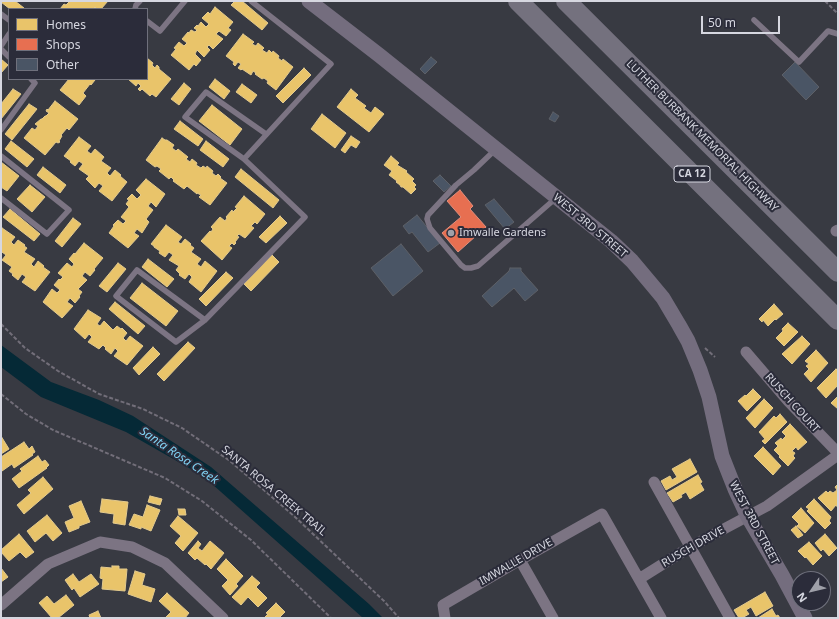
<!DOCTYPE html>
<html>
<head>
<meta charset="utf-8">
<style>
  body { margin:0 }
  #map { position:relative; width:839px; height:619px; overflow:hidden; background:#383a42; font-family:"Noto Sans",sans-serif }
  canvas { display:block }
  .frame { position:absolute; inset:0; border:2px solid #d6d7e0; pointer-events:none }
  .legend { position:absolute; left:8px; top:8px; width:140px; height:72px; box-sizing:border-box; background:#2b2c3a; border:1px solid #6f707c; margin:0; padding:5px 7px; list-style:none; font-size:12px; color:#d6d7e0 }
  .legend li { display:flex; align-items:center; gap:8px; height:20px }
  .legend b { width:20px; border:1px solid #6f707c }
  .north { position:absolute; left:791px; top:571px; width:40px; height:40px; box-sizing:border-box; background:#2b2c3a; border:1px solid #6f707c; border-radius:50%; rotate:235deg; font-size:11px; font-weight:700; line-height:16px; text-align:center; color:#d6d7e0 }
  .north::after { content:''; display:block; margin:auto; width:14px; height:18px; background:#9fa0a9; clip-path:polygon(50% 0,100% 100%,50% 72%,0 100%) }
  .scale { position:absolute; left:701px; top:16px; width:79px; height:18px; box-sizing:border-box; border:2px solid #d6d7e0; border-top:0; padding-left:5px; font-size:12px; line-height:14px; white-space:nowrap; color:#d6d7e0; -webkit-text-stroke:3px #2b2c3a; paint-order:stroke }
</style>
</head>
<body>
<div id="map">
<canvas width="839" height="619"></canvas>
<div class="frame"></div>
<ul class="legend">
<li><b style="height:11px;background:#e9c46a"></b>Homes</li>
<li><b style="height:11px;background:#e76f51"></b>Shops</li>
<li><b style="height:11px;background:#4a5565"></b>Other</li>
</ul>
<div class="north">N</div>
<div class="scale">50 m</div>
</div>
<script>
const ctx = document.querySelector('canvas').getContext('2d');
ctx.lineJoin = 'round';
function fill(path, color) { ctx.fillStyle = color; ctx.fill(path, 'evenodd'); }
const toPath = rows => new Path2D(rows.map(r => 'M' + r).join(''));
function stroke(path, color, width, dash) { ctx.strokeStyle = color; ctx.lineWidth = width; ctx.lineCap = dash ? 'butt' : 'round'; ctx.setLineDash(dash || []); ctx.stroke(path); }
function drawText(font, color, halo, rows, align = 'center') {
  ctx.font = font + ' "Noto Sans",sans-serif'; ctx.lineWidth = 4; ctx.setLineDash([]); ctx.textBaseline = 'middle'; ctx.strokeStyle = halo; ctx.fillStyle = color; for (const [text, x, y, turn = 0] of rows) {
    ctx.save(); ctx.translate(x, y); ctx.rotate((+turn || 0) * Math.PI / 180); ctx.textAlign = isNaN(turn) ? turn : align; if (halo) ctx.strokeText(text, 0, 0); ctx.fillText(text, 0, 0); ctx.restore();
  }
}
fill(toPath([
  [1,345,51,382,99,400,133,416,211,467,369,604,383,618,363,618,203,476,126,432,41,397,1,367]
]), '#052936');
const homes = toPath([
  [1,1,15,1,24,8,23,9,10,9,1,2,1,1],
  [67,1,108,1,101,9,97,9,95,7,93,9,60,9,64,4,66,5,69,2,67,1],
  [235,1,242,1,268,23,262,30,231,5,235,1],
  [215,7,233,22,228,28,231,30,226,36,219,31,216,34,223,39,213,49,209,45,207,47,210,50,204,57,197,50,195,54,201,60,196,66,194,64,189,70,171,55,176,49,174,48,179,42,184,46,187,43,182,39,188,32,189,33,191,30,195,32,197,30,194,28,197,25,198,26,201,22,206,27,209,24,202,18,208,12,210,14,215,7],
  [243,34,254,42,252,44,256,46,258,43,264,48,262,50,267,53,269,50,272,53,273,51,279,56,278,58,282,61,283,59,293,67,276,90,267,83,268,81,264,78,262,79,255,74,256,73,253,71,251,75,242,69,241,70,238,68,241,64,238,62,235,66,233,64,234,62,226,56,243,34],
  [147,58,153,63,152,65,155,68,157,65,159,67,159,69,171,79,156,97,152,94,150,96,142,89,140,91,138,89,141,86,138,83,136,86,128,79,147,79,147,58],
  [1,59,8,65,1,73,1,59],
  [304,68,311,75,283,103,276,96,304,68],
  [69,79,94,79,95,80,91,85,90,84,83,93,86,96,79,105,60,90,69,79],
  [215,79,230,91,224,99,209,87,215,79],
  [184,83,191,89,179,105,171,99,184,83],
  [242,84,257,95,251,103,236,92,242,84],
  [13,89,21,94,1,119,1,104,13,89],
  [351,89,358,95,355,98,366,106,364,108,371,113,375,107,384,114,369,132,337,107,351,89],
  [55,101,78,119,69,130,67,128,61,135,62,136,59,141,60,142,58,143,56,142,45,155,24,138,32,128,35,130,38,126,35,124,41,119,42,119,45,116,46,116,49,113,46,111,47,109,48,110,55,101],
  [29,104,37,109,12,140,5,134,29,104],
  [212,105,242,129,230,145,199,121,212,105],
  [322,114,346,133,335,148,311,129,322,114],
  [180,121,203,139,198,146,174,129,180,121],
  [351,136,360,142,356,148,351,145,345,153,341,150,351,136],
  [79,137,91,146,87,151,91,154,95,149,104,157,101,161,111,168,107,173,110,176,115,170,121,175,120,176,127,182,112,201,99,191,103,186,99,183,95,188,86,179,89,176,79,169,83,164,79,161,75,166,70,162,71,161,64,156,79,137],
  [162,138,165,140,167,140,174,145,172,148,176,151,178,149,188,157,186,159,190,162,192,159,197,163,196,165,201,168,203,166,206,168,207,166,213,171,212,173,216,176,218,174,221,177,220,178,227,183,210,205,199,197,201,195,197,193,197,194,187,186,184,189,173,181,174,180,171,177,169,179,159,171,161,169,157,166,155,167,146,160,162,138],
  [11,141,34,159,27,167,5,149,11,141],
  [206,141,229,159,223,167,200,150,206,141],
  [391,156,399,163,397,165,407,171,406,172,414,179,412,181,416,185,414,187,416,189,411,194,403,187,401,187,400,185,396,182,397,181,389,175,392,171,384,165,391,156],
  [1,162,19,176,7,191,1,187,1,162],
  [43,167,66,185,60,193,37,175,43,167],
  [241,169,279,200,273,208,235,177,241,169],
  [146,179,165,194,156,207,151,202,148,206,153,210,146,219,149,222,142,233,137,229,134,233,139,236,128,248,109,233,114,226,113,225,118,220,123,224,126,221,121,217,129,207,126,204,129,200,127,199,132,194,137,199,141,195,136,190,146,179],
  [30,185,45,197,32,212,17,199,30,185],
  [244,196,265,214,257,224,255,222,251,226,254,228,245,238,239,234,237,236,239,237,235,242,236,243,234,245,232,243,229,246,232,248,222,260,201,241,210,231,211,232,213,229,211,227,220,217,225,221,227,218,226,217,232,210,233,212,237,208,235,207,244,196],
  [10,209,40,234,34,241,3,217,10,209],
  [280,216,287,223,266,243,259,237,280,216],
  [73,218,81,224,62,247,55,241,73,218],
  [166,225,182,237,178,242,181,244,185,239,191,244,190,245,194,248,191,252,201,259,197,264,201,267,205,261,217,271,201,292,189,282,192,277,189,274,185,279,179,275,180,274,176,270,179,266,169,260,173,255,169,252,165,257,159,253,160,251,154,247,154,246,151,244,166,225],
  [2,228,15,237,11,242,14,245,18,240,25,245,24,246,27,248,24,252,35,259,31,264,34,267,38,261,44,266,43,267,50,272,35,291,22,282,26,277,22,274,18,280,12,275,13,274,9,271,12,267,2,260,6,255,2,252,1,254,1,229,2,228],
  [84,243,103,258,94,269,95,270,90,276,85,272,82,276,87,280,78,289,82,292,79,296,80,297,75,303,70,298,67,302,73,306,62,318,43,302,52,289,57,293,60,290,54,285,59,279,60,280,63,277,58,273,67,263,72,267,74,264,69,259,74,253,75,254,84,243],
  [272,255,279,262,251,291,244,284,272,255],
  [148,259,174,279,167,287,142,267,148,259],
  [118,263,126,269,107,292,99,286,118,263],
  [226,272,233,278,206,306,199,299,226,272],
  [142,283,178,311,166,326,130,298,142,283],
  [115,302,145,326,138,334,109,309,115,302],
  [774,304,783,314,776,320,775,319,768,326,763,320,762,322,759,319,774,304],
  [88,310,101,318,97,324,100,326,104,321,113,330,117,326,121,329,122,328,127,333,123,338,126,341,130,336,143,346,127,365,114,356,118,351,115,348,111,354,105,349,106,348,103,345,99,349,88,342,92,337,89,334,85,339,74,329,88,310],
  [788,323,798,332,784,346,776,338,783,331,782,329,788,323],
  [802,336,810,344,792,364,782,354,802,336],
  [188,342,195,348,164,381,157,374,188,342],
  [153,347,160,354,139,375,133,368,153,347],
  [816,350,828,363,811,382,804,374,809,369,806,366,809,364,805,361,816,350],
  [836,369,838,371,838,385,826,398,817,388,836,369],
  [753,389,761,397,747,411,738,401,745,395,746,396,753,389],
  [838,396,838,409,831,403,838,396],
  [764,399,773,408,755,428,746,418,764,399],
  [780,414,787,422,765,444,762,441,765,439,759,432,774,416,776,418,780,414],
  [790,424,807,442,798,450,796,447,792,451,795,453,793,456,795,458,788,466,779,457,780,456,774,450,778,446,775,443,781,438,782,440,786,436,782,432,790,424],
  [1,436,9,449,1,454,1,436],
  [24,442,29,449,32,446,35,452,32,454,33,455,14,468,12,464,2,471,1,457,24,442],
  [763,447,781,466,773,475,754,456,763,447],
  [38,456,42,462,45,460,49,465,46,468,47,468,19,488,12,479,22,471,20,469,38,456],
  [690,459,697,472,666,490,661,481,670,476,672,480,677,477,672,469,690,459],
  [698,475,702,482,700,483,704,490,690,499,686,492,681,495,682,497,673,502,667,493,698,475],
  [43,477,53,489,24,514,17,505,31,493,28,490,43,477],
  [838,484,838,508,836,505,831,511,818,498,826,491,828,493,830,491,833,493,837,490,835,487,838,484],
  [150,496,162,499,160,505,148,502,150,496],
  [102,499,128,502,125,525,113,523,114,514,100,512,102,499],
  [814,499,831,517,829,521,831,523,825,529,807,511,809,509,806,507,814,499],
  [81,501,90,522,79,526,79,528,69,532,65,522,74,518,69,506,81,501],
  [147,505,160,510,151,531,141,527,141,529,129,525,134,514,143,517,147,505],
  [801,508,814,523,805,533,797,526,799,524,792,517,801,508],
  [178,509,185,509,186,515,179,515,178,509],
  [47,515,62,533,53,541,46,533,35,542,27,531,47,515],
  [178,516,198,533,183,551,175,543,181,536,170,526,178,516],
  [796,526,803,535,798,538,791,530,796,526],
  [19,534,34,552,26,558,20,552,9,561,1,552,1,550,19,534],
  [825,534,837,548,829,556,823,549,821,551,815,543,825,534],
  [198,541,201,544,198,548,202,551,210,541,224,553,211,569,206,564,205,565,197,558,195,560,188,553,198,541],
  [809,542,822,556,813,565,806,557,805,558,798,551,809,542],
  [226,559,243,576,236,584,238,586,230,595,222,586,228,580,217,569,226,559],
  [112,566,119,566,119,569,127,569,125,591,102,589,103,579,100,578,101,567,112,568,112,566],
  [1,568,8,577,1,582,1,568],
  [135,571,145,574,142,585,155,589,151,602,128,594,135,571],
  [73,574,79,582,91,574,99,584,80,597,74,588,72,590,65,580,73,574],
  [252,576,260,583,256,587,267,598,258,607,248,597,241,605,232,597,252,576],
  [765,592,773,606,756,616,751,607,746,610,749,614,742,618,739,618,734,610,765,592],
  [167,593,189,613,185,618,165,618,171,612,159,601,167,593],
  [66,595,74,605,58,618,52,618,39,603,47,596,54,604,66,595],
  [276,603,285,612,279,618,264,618,268,614,266,613,276,603],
  [772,609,776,616,778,615,780,618,758,618,772,609],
  [98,611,101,618,90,618,89,615,98,611]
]);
fill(homes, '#e9c46a');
stroke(homes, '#e3ca8d', 1);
const shops = toPath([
  [460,190,473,206,470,209,486,227,458,252,442,233,461,217,447,201,460,190]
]);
fill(shops, '#e76f51');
stroke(shops, '#e28e7c', 1);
const building = toPath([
  [431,57,437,62,425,74,420,69,431,57],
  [795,62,819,87,806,100,782,75,795,62],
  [553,112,559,116,555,122,549,119,553,112],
  [440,175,451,186,444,192,433,181,440,175],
  [494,199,514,222,505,229,485,205,494,199],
  [417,215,440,243,428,252,412,232,409,234,403,226,417,215],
  [401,244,423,271,393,296,371,268,401,244],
  [510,268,521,268,521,271,538,290,525,301,514,288,492,307,482,296,509,271,510,268]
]);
fill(building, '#4a5565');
stroke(building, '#5d6067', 1);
stroke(toPath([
  [825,1,838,14],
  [1,324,25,348,58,371,99,394,143,409,182,428,230,461,294,516,384,601,399,618],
  [705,348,715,357],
  [1,394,26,414,53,430,165,478,202,501,251,540,331,618]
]), '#726e79', 2, [4, 2]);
stroke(toPath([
  [135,9,136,5,140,1],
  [1,14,9,20],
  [754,20,799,62,828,31,838,34],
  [147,21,160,31,185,1],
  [1,46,9,34],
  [1,49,9,57],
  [1,130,35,83,31,79],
  [496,149,474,170,456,185,428,215,427,219,430,228,461,265,465,268,471,268,478,266,556,198],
  [1,156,69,210,47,234,1,198],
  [244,159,185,117,206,92,266,134],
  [205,320,137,270,116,296,176,342,205,320,305,217,244,159,331,64,251,1]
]), '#7c7483', 5.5);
stroke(toPath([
  [836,231,838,230],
  [746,352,788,401,838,453],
  [654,482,730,618],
  [520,560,553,618],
  [639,579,690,547,767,506,838,455],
  [1,605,48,564,100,542,132,547,165,563,223,618],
  [445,618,443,605,520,560,602,514,661,618]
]), '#7c7483', 11);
stroke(toPath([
  [309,1,379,55,611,241,632,261,653,286,663,298,679,325,688,341,700,370,709,397,722,456,735,489,748,517,782,575,805,618]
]), '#746d7e', 15);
stroke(toPath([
  [518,1,838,320],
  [566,1,838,272]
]), '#74717e', 20);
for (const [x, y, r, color] of [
  [451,233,4,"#9fa0a9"]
]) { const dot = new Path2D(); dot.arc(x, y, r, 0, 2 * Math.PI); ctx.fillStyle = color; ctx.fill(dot); stroke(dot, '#2b2c3a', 1.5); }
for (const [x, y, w] of [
  [692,174,36]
]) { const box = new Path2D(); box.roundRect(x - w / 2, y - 8, w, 16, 3); ctx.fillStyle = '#2b2c3a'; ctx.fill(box); stroke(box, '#d6d7e0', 1); }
drawText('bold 10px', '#d6d7e0', null, [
  ["CA 12",692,174]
]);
drawText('11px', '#d6d7e0', '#2b2c3a', [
  ["LUTHER BURBANK MEMORIAL HIGHWAY",702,136,45],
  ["WEST 3RD STREET",590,226,40],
  ["RUSCH COURT",792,403,48],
  ["SANTA ROSA CREEK TRAIL",274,491,40],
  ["WEST 3RD STREET",754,523,62],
  ["RUSCH DRIVE",693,547,-30],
  ["IMWALLE DRIVE",516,562,-30]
]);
drawText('11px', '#d6d7e0', '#2b2c3a', [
  ["Imwalle Gardens",459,233]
], 'left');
drawText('italic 12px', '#7fd0f1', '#2b2c3a', [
  ["Santa Rosa Creek",179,456,34]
]);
</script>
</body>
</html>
